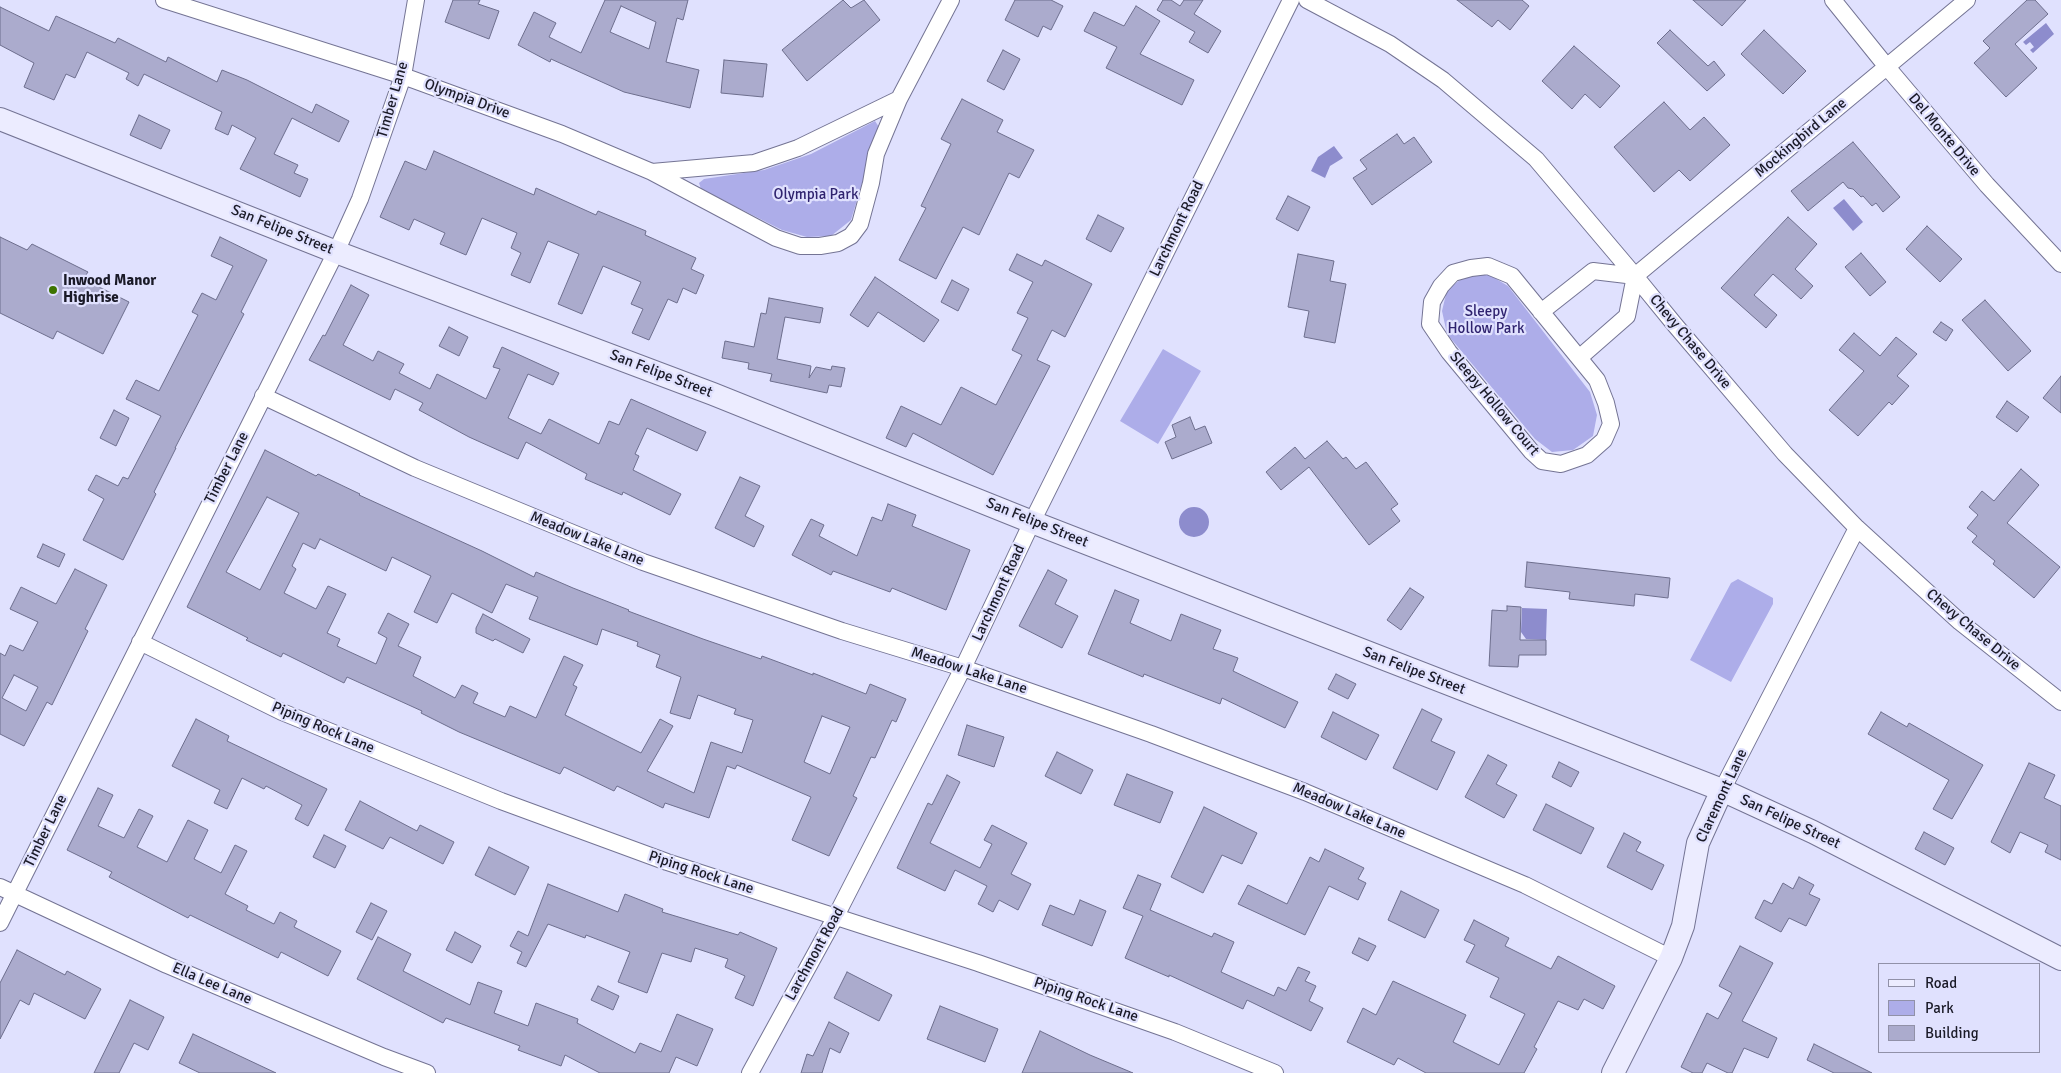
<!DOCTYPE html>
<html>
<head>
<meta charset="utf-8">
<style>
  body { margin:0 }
  #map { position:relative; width:2061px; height:1073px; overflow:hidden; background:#e0e1fe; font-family:Signika,sans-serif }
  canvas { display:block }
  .legend { position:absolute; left:1878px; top:963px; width:162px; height:90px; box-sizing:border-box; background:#e0e1fe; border:1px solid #9191a8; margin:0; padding:6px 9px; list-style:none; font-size:15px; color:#1a1a27 }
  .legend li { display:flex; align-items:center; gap:10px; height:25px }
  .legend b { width:25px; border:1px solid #9191a8 }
</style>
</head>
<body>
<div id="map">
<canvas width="2061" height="1073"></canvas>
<ul class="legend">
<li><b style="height:6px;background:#ececff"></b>Road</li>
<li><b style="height:14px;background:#adade9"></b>Park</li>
<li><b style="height:14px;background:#ababcd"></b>Building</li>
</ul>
</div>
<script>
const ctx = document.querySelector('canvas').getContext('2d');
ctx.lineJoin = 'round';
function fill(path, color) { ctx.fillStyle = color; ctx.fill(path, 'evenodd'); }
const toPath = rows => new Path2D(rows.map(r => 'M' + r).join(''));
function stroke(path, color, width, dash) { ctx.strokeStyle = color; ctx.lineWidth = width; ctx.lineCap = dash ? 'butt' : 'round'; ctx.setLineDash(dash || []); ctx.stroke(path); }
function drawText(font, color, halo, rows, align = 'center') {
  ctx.font = font + ' Signika,sans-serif'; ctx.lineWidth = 4.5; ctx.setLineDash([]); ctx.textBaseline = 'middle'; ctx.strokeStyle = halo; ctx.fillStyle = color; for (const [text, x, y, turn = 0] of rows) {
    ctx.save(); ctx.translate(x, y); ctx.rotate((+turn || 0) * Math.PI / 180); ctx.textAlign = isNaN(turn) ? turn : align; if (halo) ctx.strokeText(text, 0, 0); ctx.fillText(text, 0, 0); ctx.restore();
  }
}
fill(toPath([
  [875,121,879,127,851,220,831,236,807,237,782,230,701,189,699,183,704,179,764,170,811,154],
  [1488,274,1508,286,1590,392,1597,415,1593,436,1573,450,1552,452,1535,439,1447,334,1442,311,1447,290,1465,276],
  [1163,349,1201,371,1158,444,1120,421],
  [1738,579,1773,598,1773,604,1731,682,1690,660,1731,583]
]), '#adade9');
fill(toPath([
  [2046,23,2054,34,2033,53,2030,50,2034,47,2030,42,2026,45,2023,42],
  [1334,146,1343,158,1330,166,1325,178,1311,171,1318,157],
  [1844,199,1863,222,1853,231,1833,208],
  '1179 522a15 15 0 1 1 30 0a15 15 0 1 1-30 0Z',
  [1522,608,1547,609,1546,640,1526,639,1521,632]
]), '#8d8ccd');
const building = toPath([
  [453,0,480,0,478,4,499,11,489,39,445,22,453,0],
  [605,0,688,0,683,20,677,18,666,62,699,70,690,108,624,92,551,59,550,62,518,45,534,12,556,23,549,37,581,53,605,0],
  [621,6,656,22,649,49,610,32,621,6],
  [843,0,851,8,864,0,880,20,807,81,782,50,843,0],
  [1015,0,1051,0,1063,6,1051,30,1043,26,1038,37,1005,20,1015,0],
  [1163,0,1171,0,1180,6,1184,0,1203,0,1194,14,1221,31,1208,53,1189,42,1195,32,1157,10,1163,0],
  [1457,0,1522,0,1529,6,1510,30,1498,20,1492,27,1457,0],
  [1693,0,1746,0,1722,26,1693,0],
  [2027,0,2035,0,2048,14,2015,44,2037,68,2006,97,1974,63,1990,48,1983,41,2027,0],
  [1136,6,1160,21,1140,54,1194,80,1182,105,1106,68,1117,47,1084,31,1094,12,1124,26,1136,6],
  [0,7,49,31,56,16,115,43,118,38,166,62,168,57,217,82,222,70,247,80,312,113,316,104,349,121,339,142,292,118,274,154,298,165,294,173,308,179,300,197,240,169,256,138,232,125,228,135,215,129,222,112,144,74,138,86,126,79,129,73,87,52,75,78,66,74,54,100,24,87,34,63,0,45,0,7],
  [1670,30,1708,66,1714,61,1725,75,1707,91,1657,43,1670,30],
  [1764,30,1806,71,1783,94,1741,54,1764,30],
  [1574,46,1620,86,1600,108,1585,94,1572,109,1542,81,1574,46],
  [1003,50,1020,59,1004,90,987,81,1003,50],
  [724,60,767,64,763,97,721,93,724,60],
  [962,99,1003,120,997,132,1034,150,1019,178,1009,173,979,235,963,227,936,279,899,260,926,208,921,206,951,144,941,139,962,99],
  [1664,102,1690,130,1704,117,1730,145,1690,181,1679,170,1654,192,1614,147,1664,102],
  [139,115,170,130,161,149,130,135,139,115],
  [1397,134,1404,144,1414,137,1432,162,1372,205,1353,178,1367,169,1360,160,1397,134],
  [1853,142,1900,197,1883,212,1876,203,1872,206,1863,196,1861,197,1853,189,1848,188,1843,182,1808,211,1791,191,1853,142],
  [434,151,534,195,536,188,596,215,598,211,646,231,645,235,696,258,691,269,704,275,696,294,683,288,677,303,668,299,649,340,632,333,643,309,631,304,641,282,603,266,582,314,558,304,579,254,548,241,530,283,511,275,521,253,511,248,517,233,482,218,466,255,440,244,445,233,414,219,409,230,380,217,405,161,426,170,434,151],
  [1288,196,1310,207,1298,231,1276,219,1288,196],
  [1098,215,1124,228,1111,252,1086,239,1098,215],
  [1788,217,1817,244,1795,269,1813,286,1801,299,1773,274,1754,295,1777,315,1766,328,1721,288,1788,217],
  [1927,226,1962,259,1940,282,1906,249,1927,226],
  [0,237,27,250,32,244,88,272,83,279,129,302,103,354,57,331,53,339,0,313,0,237],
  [220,237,267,260,241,312,244,314,175,448,176,448,154,492,156,494,123,560,83,540,104,499,88,490,96,475,118,486,123,477,128,479,161,416,126,399,136,380,159,391,198,315,192,312,202,293,216,300,233,266,211,256,220,237],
  [1861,253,1886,282,1870,296,1845,267,1861,253],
  [1017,254,1042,266,1045,260,1092,284,1065,337,1052,330,1037,360,1050,366,993,475,913,433,906,447,886,438,901,406,941,425,961,387,996,405,1022,355,1012,350,1028,318,1017,313,1033,282,1009,270,1017,254],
  [1298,254,1334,261,1330,281,1346,284,1335,343,1304,337,1309,311,1288,307,1298,254],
  [875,277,939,320,924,342,878,312,868,327,850,315,875,277],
  [952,280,969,289,958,311,941,302,952,280],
  [351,285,369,295,343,345,373,361,378,351,404,364,399,373,430,389,437,374,486,399,500,369,493,367,502,347,559,373,553,385,528,374,508,418,541,434,549,419,599,444,609,421,619,425,631,399,706,432,697,451,647,428,635,454,639,456,633,470,681,494,670,515,623,492,622,495,585,479,587,474,526,442,518,459,469,437,419,410,423,403,395,389,390,400,309,360,323,335,325,336,351,285],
  [769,298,823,308,820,323,785,317,777,359,811,366,809,378,816,367,831,370,832,366,845,368,841,387,829,385,827,393,770,381,772,374,748,369,749,363,722,358,725,341,754,347,761,313,766,314,769,298],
  [1985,300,2031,351,2008,371,1962,320,1985,300],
  [1941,322,1953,330,1946,341,1933,332,1941,322],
  [449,327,468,337,459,356,439,346,449,327],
  [1854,333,1880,356,1896,337,1917,354,1897,376,1909,386,1892,405,1889,402,1858,436,1829,410,1864,371,1839,350,1854,333],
  [2061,376,2061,413,2043,398,2061,376],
  [2007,401,2029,417,2017,432,1996,417,2007,401],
  [114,410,129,418,116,446,100,438,114,410],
  [1190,417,1195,430,1205,426,1212,443,1172,459,1165,442,1176,437,1172,425,1190,417],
  [1327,441,1343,459,1346,457,1356,469,1366,462,1398,504,1391,509,1400,521,1369,545,1309,467,1281,490,1266,472,1295,447,1305,459,1327,441],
  [265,450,316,476,318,474,360,494,359,495,482,551,534,577,536,572,573,588,629,610,628,611,703,639,761,659,762,656,813,675,813,673,866,694,870,684,906,699,896,722,892,720,875,758,871,757,853,796,857,798,829,856,792,840,811,797,737,765,735,769,727,766,709,818,665,803,663,808,617,786,614,791,564,767,560,774,459,732,421,713,422,711,347,677,344,683,283,653,281,657,246,640,248,638,187,607,265,450],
  [267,497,299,513,260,590,226,572,267,497],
  [320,539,386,571,392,557,431,576,414,612,437,623,452,593,492,613,506,584,538,597,529,619,597,645,602,629,638,642,637,646,660,655,656,667,681,677,670,713,690,719,698,695,736,709,734,714,753,720,742,753,711,742,694,793,647,771,673,726,660,719,641,753,565,715,577,687,573,685,583,665,564,656,536,718,510,706,505,717,473,703,478,693,462,685,455,698,413,676,421,657,398,646,409,624,388,613,378,633,387,638,376,664,337,646,340,639,327,633,346,594,328,586,316,609,284,593,296,569,292,566,303,543,315,549,320,539],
  [822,716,850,727,830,774,804,762,822,716],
  [2021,469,2039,485,2007,523,2060,567,2034,598,1993,564,1995,561,1972,542,1977,536,1967,528,1978,515,1969,507,1982,491,1994,501,2021,469],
  [740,477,760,486,745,516,764,526,754,547,715,528,740,477],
  [888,504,916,515,912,526,970,550,946,610,892,588,890,592,833,571,831,575,792,555,811,519,824,525,819,536,857,556,872,517,882,521,888,504],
  [43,544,65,554,59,567,37,557,43,544],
  [1527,562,1670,578,1668,598,1635,594,1634,606,1569,599,1570,592,1525,587,1527,562],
  [75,569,107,585,85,629,88,631,52,705,47,702,24,746,0,734,0,653,5,656,10,645,23,651,38,622,10,609,21,587,56,604,75,569],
  [14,675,38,687,26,711,2,698,14,675],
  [1048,570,1067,580,1055,604,1078,616,1062,648,1019,626,1048,570],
  [1410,588,1424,597,1401,630,1387,620,1410,588],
  [1115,590,1139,600,1130,623,1171,641,1181,614,1221,630,1213,649,1238,658,1233,671,1298,702,1285,728,1222,698,1220,704,1144,674,1143,677,1088,654,1115,590],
  [1507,606,1521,607,1520,640,1546,640,1546,655,1519,655,1518,667,1489,666,1492,610,1507,611,1507,606],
  [483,614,530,639,523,653,495,639,493,641,476,633,476,628,483,614],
  [1336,674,1356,684,1348,699,1328,689,1336,674],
  [1422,709,1442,719,1431,741,1455,752,1437,790,1393,768,1422,709],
  [1333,712,1379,735,1366,760,1321,737,1333,712],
  [1881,712,1907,727,1909,723,1983,765,1952,819,1933,809,1949,780,1868,734,1881,712],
  [196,719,229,736,227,741,327,789,308,826,295,819,302,805,266,786,264,789,242,778,227,809,214,803,220,790,172,766,196,719],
  [967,725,1004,737,994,767,958,755,967,725],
  [1057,752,1093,770,1081,794,1045,776,1057,752],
  [1488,755,1507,765,1496,784,1517,795,1504,818,1465,797,1488,755],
  [1559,762,1579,772,1571,787,1552,777,1559,762],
  [2029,763,2055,775,2044,798,2061,806,2061,860,2045,852,2048,845,2020,832,2010,853,1991,842,2029,763],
  [1127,774,1173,792,1160,823,1114,805,1127,774],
  [947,775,960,782,930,843,980,868,992,844,984,840,992,825,1027,843,1011,874,1031,884,1018,910,999,900,993,912,978,904,987,886,955,870,945,891,897,868,928,803,932,805,947,775],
  [98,788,113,795,98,826,124,838,139,809,153,816,137,847,167,862,188,820,208,830,194,859,221,873,235,845,247,851,225,894,248,906,246,910,274,924,280,912,297,921,294,927,341,951,328,976,281,952,278,958,190,915,188,918,109,877,112,872,67,850,98,788],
  [360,801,417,831,420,825,454,842,443,864,390,837,383,849,345,830,360,801],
  [1546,804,1594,828,1581,854,1533,830,1546,804],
  [1204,807,1257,833,1242,864,1222,855,1203,893,1171,877,1204,807],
  [1924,832,1954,848,1945,865,1915,849,1924,832],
  [1624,833,1641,842,1636,851,1664,865,1652,890,1607,867,1624,833],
  [324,835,346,846,335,868,313,857,324,835],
  [489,847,529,867,515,895,475,875,489,847],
  [1325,849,1364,868,1358,879,1366,883,1358,900,1329,886,1305,935,1238,904,1248,885,1287,904,1310,857,1319,862,1325,849],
  [1138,875,1161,884,1150,910,1212,937,1214,933,1234,942,1221,972,1274,996,1278,987,1286,991,1298,967,1310,972,1305,981,1316,986,1309,1001,1323,1008,1311,1031,1247,1000,1243,1009,1169,975,1169,977,1125,958,1143,916,1123,908,1138,875],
  [1799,877,1814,885,1809,894,1820,899,1806,926,1789,918,1781,932,1755,918,1764,900,1772,904,1783,883,1793,889,1799,877],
  [548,884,618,912,625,894,663,909,662,912,738,935,740,932,777,948,753,1006,735,998,745,976,725,967,728,959,695,948,691,962,662,953,647,993,618,982,630,952,586,935,585,938,548,924,526,967,517,963,522,952,510,946,518,931,528,936,548,884],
  [1401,891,1439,910,1425,938,1388,920,1401,891],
  [1080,900,1106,911,1092,946,1042,925,1050,905,1074,915,1080,900],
  [371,903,387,911,372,940,356,932,371,903],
  [1474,920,1509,938,1505,946,1551,969,1558,956,1615,986,1603,1009,1584,999,1578,1010,1558,1001,1534,1047,1537,1049,1524,1073,1426,1073,1398,1058,1394,1065,1347,1042,1363,1008,1376,1015,1393,981,1466,1015,1453,1042,1499,1065,1525,1014,1490,997,1499,978,1466,962,1475,945,1464,940,1474,920],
  [455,932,481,946,472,963,446,950,455,932],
  [378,937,411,954,403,971,470,1005,478,982,502,991,494,1013,528,1026,536,1003,578,1019,577,1023,635,1053,640,1043,661,1052,677,1014,713,1029,697,1066,676,1057,669,1073,600,1073,565,1055,561,1066,518,1050,520,1046,446,1018,443,1023,357,979,378,937],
  [1359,938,1376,946,1368,961,1352,953,1359,938],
  [1740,946,1773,963,1742,1021,1777,1038,1768,1058,1744,1048,1732,1073,1728,1073,1707,1063,1702,1073,1693,1073,1681,1067,1707,1013,1718,1019,1732,993,1719,986,1740,946],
  [17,950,65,975,67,971,101,989,85,1019,34,993,29,1005,20,1000,0,1039,0,983,17,950],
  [847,972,892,995,879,1021,834,998,847,972],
  [598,986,619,996,613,1010,591,1000,598,986],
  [130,1000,164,1017,148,1050,134,1043,119,1073,94,1073,130,1000],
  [940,1006,998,1029,985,1062,927,1039,940,1006],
  [829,1022,849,1033,840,1053,830,1048,822,1073,801,1073,807,1054,813,1056,829,1022],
  [1040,1031,1090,1055,1133,1073,1022,1073,1040,1031],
  [193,1034,276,1073,200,1073,179,1063,193,1034],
  [1814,1044,1872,1073,1834,1073,1807,1060,1814,1044]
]);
fill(building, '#ababcd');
stroke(building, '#6d6e8d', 1);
const street = toPath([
  [164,0,403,76,562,134,652,172,754,163,798,148,899,99,951,0],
  [1307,0,1390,44,1443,80,1536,159,1635,276,1675,325,1785,454,1857,528,1960,622,2061,702],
  [1833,0,1887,67,1987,185,2061,264],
  [652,172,776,238,800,246,820,246,838,243,851,236,860,224,871,183,876,154,899,99],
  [1488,266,1512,276,1597,380,1606,403,1611,424,1604,440,1587,455,1561,464,1542,461,1531,451,1449,352,1430,324,1432,302,1441,286,1453,273,1471,268,1488,266],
  [1541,312,1593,271,1635,276],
  [1579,358,1627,316,1635,276,1967,0],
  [263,396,415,468,643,562,842,631,963,668,1151,734,1305,792,1525,885,1671,958],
  [140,642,282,712,501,801,667,862,978,963,1175,1032,1275,1073],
  [1722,790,1857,528],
  [0,887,167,965,384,1057,427,1073],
  [0,923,336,252,360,199,403,76,416,0],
  [750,1073,836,916,963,668,1032,522,1291,0]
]);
const secondary = toPath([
  [0,119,336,252,713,394,1032,522,1722,790,1813,832,2061,959],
  [1613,1073,1671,958,1683,926,1698,843,1722,790]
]);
stroke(street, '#747494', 18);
stroke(secondary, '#747494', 24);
stroke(street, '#fff', 16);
stroke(secondary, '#ececff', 22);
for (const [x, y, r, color] of [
  [53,290,5,"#3d7401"]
]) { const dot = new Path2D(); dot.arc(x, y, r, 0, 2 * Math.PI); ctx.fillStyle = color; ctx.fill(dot); stroke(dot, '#e0e1fe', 2); }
drawText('15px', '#1a1a27', '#e0e1fe', [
  ["Olympia Drive",467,99,20],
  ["Timber Lane",393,100,-74],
  ["Del Monte Drive",1944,135,50],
  ["Mockingbird Lane",1801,138,-40],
  ["Larchmont Road",1177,229,-64],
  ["San Felipe Street",282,230,22],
  ["Chevy Chase Drive",1690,342,50],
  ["San Felipe Street",661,374,21],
  ["Sleepy Hollow Court",1494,404,50],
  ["Timber Lane",227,468,-63],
  ["San Felipe Street",1037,523,22],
  ["Meadow Lake Lane",587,539,22],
  ["Larchmont Road",999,593,-65],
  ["Chevy Chase Drive",1973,630,40],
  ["Meadow Lake Lane",969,671,18],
  ["San Felipe Street",1414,671,21],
  ["Piping Rock Lane",323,728,23],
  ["Claremont Lane",1722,796,-65],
  ["Meadow Lake Lane",1349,811,23],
  ["San Felipe Street",1790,822,25],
  ["Timber Lane",46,831,-64],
  ["Piping Rock Lane",701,873,18],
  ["Larchmont Road",815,954,-61],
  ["Ella Lee Lane",212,984,23],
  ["Piping Rock Lane",1086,1000,19]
]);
drawText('15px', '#2f236f', '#e0e1fe', [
  ["Olympia Park",816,195],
  ["Sleepy",1486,312],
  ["Hollow Park",1486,329]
]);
drawText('bold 15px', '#1a1a27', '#e0e1fe', [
  ["Inwood Manor",63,281],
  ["Highrise",63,298]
], 'left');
</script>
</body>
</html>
